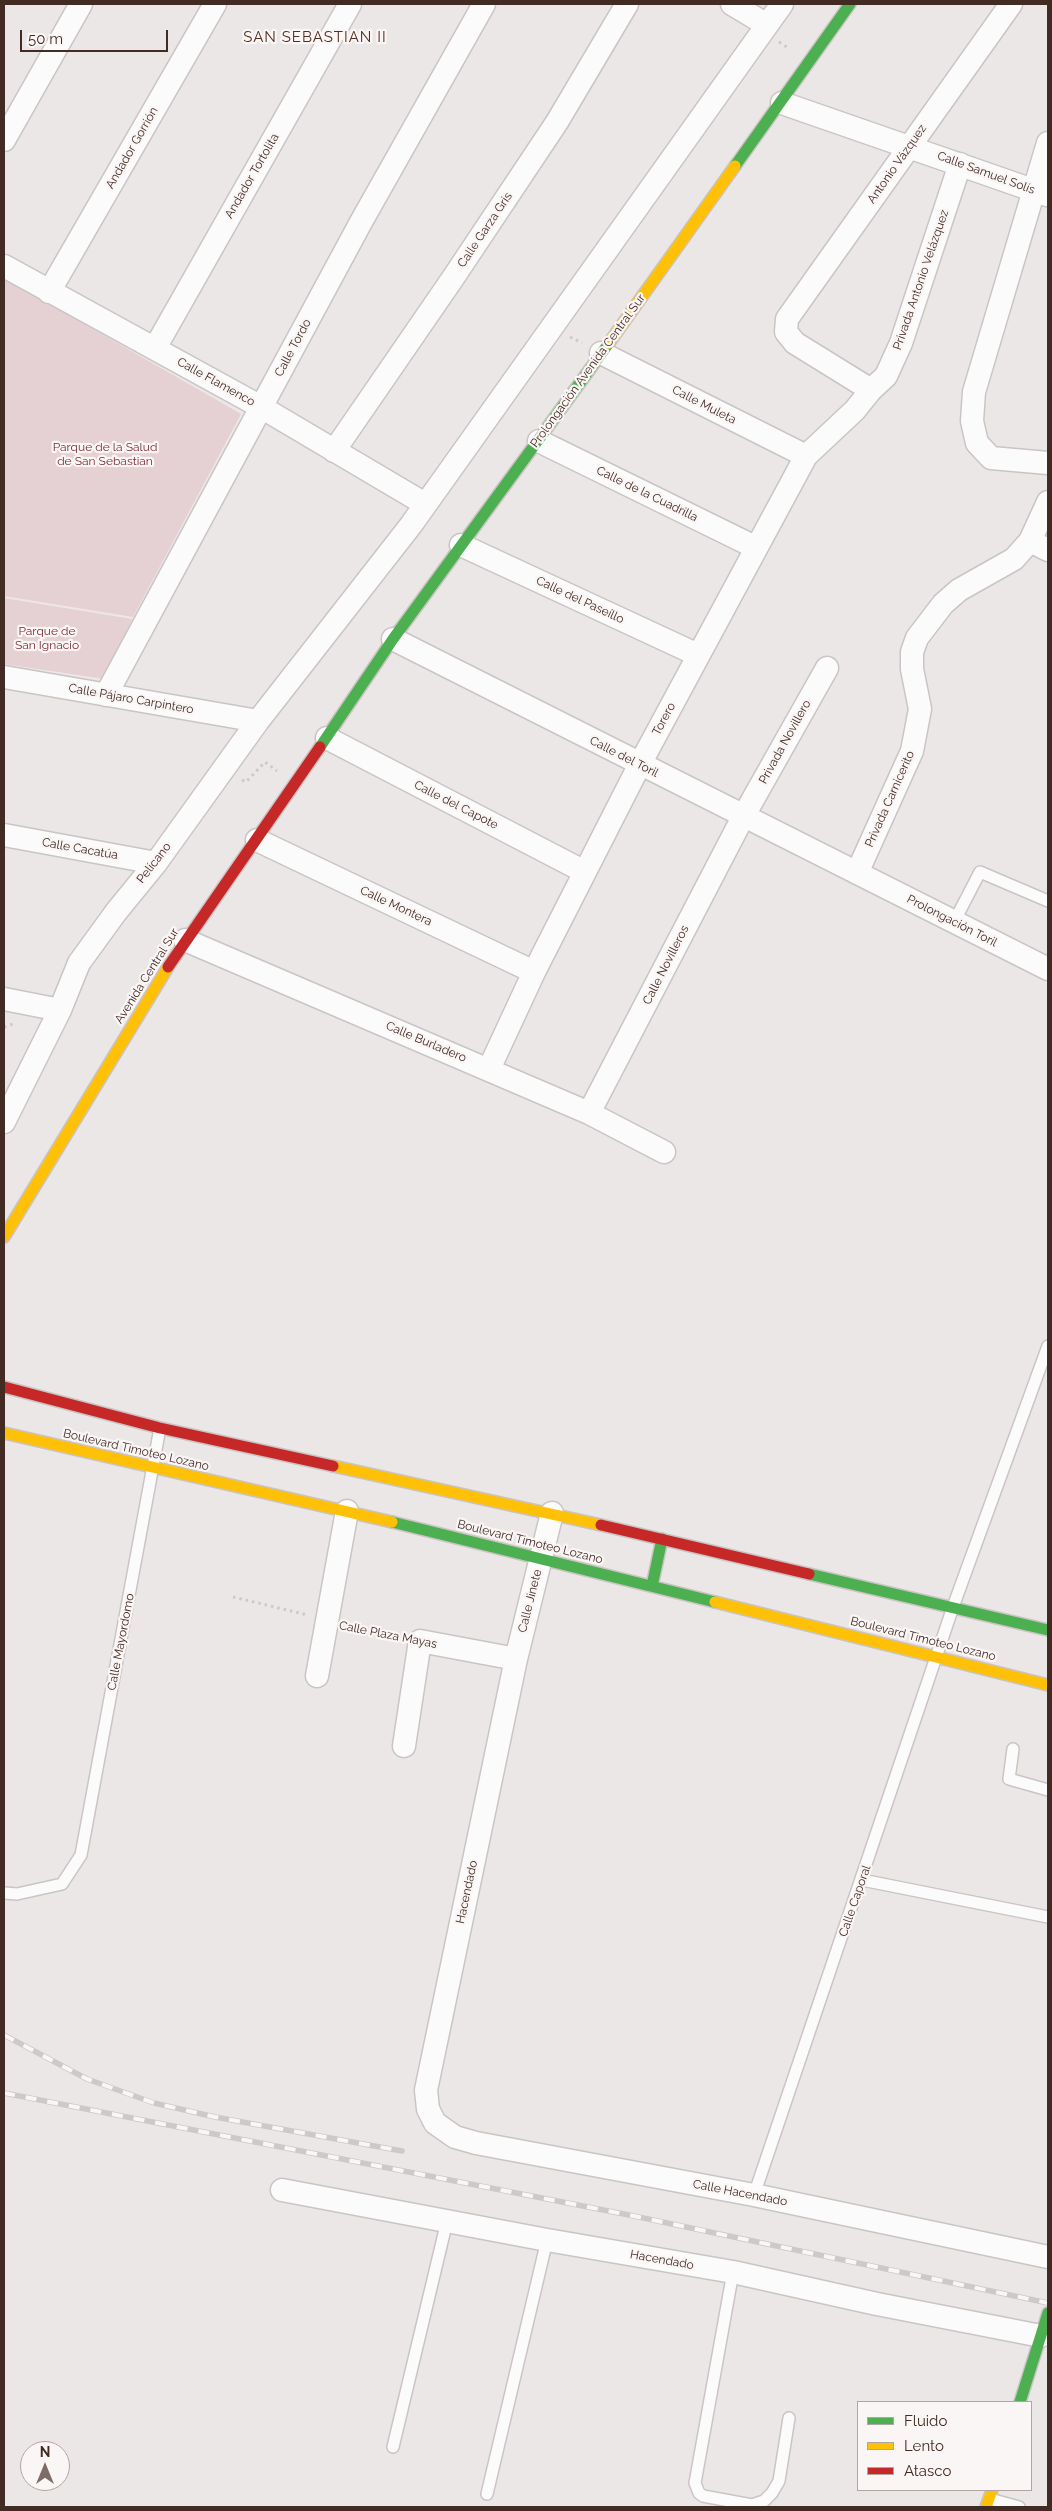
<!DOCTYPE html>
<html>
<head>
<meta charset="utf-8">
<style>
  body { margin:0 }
  #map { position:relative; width:1052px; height:2511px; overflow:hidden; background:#ece7e7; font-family:Raleway,sans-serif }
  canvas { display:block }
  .frame { position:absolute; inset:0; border:5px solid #412b23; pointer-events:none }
  .legend { position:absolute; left:857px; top:2401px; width:175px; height:90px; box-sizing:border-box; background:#fbf6f6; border:1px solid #b1a5a2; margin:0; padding:6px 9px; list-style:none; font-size:15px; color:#412b23 }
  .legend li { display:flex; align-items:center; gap:10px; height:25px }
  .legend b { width:25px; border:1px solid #b1a5a2 }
  .north { position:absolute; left:20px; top:2441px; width:50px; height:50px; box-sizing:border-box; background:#fbf6f6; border:1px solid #b1a5a2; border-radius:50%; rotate:0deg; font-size:14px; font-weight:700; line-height:20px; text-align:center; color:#412b23 }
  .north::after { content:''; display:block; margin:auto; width:18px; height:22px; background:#7d6d68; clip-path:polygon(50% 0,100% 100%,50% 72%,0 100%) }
  .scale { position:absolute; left:20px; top:30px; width:148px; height:22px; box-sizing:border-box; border:2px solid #412b23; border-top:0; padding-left:6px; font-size:15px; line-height:18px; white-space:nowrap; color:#412b23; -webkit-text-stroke:4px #fbf6f6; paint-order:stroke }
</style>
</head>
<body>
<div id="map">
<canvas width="1052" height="2511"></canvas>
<div class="frame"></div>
<ul class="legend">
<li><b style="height:6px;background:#4caf50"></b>Fluido</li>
<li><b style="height:6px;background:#ffc107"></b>Lento</li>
<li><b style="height:6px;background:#c62828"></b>Atasco</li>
</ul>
<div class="north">N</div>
<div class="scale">50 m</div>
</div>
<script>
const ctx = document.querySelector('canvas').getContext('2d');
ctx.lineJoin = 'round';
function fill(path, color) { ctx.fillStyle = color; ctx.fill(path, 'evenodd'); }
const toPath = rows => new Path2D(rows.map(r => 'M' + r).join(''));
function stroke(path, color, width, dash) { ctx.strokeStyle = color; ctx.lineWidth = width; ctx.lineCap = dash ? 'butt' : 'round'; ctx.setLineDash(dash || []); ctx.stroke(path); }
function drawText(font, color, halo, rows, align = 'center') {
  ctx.font = font + ' Raleway,sans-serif'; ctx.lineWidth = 4.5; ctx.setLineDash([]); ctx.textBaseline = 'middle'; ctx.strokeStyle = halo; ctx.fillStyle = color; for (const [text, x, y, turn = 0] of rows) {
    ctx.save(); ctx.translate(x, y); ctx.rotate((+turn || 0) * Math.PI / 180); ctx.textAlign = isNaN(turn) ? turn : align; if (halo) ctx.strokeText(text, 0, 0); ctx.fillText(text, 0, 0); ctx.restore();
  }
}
fill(toPath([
  [4,278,241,414,133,617,4,596],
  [4,598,132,619,105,679,4,664]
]), '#e5d0d4');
const lane = toPath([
  [954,922,980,872,1048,901],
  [1013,1749,1009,1779,1048,1790],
  [862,1880,1048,1917],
  [4,1893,17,1894,62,1884,81,1855,160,1428],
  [754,2195,953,1607,1048,1346],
  [733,2272,695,2483,699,2493,703,2496,752,2505,764,2501,772,2493,779,2481,789,2418],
  [393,2447,447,2221],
  [487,2494,547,2240],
  [990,2499,1019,2507]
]);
const street = toPath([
  [732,4,767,25],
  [782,103,1047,195],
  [4,140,81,4],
  [1048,143,974,392,972,421,977,443,991,458,1048,463],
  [4,266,261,407,425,504],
  [49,292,215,4],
  [155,348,350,4],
  [601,353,806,456],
  [871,390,795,343,786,332,787,319,1011,4],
  [539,441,755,547],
  [334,451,453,278,557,122,627,4],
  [1030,541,1048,550],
  [461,545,698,655],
  [393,639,1048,969],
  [4,677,258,721],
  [106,695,361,222,484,4],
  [327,738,585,872],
  [4,835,156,863],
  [257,840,534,972],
  [857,873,912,751,920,709,912,669,912,652,917,638,943,604,959,590,1014,559,1030,541,1048,502],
  [185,940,589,1113,664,1152],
  [4,999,60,1010],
  [489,1069,534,972,640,764,806,456,855,410,871,390,886,376,901,343,960,164],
  [589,1113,743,817,827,668],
  [4,1122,60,1010,79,963,116,912,156,863,258,721,411,525,782,4],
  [552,1513,516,1659,426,2090,428,2109,435,2123,455,2137,476,2143,754,2195,1048,2257],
  [317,1676,347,1511],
  [404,1746,420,1641,516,1659],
  [282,2190,547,2240,733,2272,877,2304,1041,2336]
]);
const fast = toPath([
  [735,166,850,4],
  [320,747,393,639,609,343],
  [392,1522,715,1602],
  [809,1574,1048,1630],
  [652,1586,662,1539],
  [1020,2402,1048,2313]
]);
const slow = toPath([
  [609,343,735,166],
  [4,1237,168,967],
  [4,1433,392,1522],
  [333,1466,601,1525],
  [715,1602,1048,1685],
  [986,2507,992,2490]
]);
const jam = toPath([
  [168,967,320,747],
  [4,1387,160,1428,333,1466],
  [601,1525,809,1574]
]);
stroke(lane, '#cac5c4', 14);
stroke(street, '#cac5c4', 25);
stroke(fast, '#c9c4c3', 14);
stroke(slow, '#c9c4c3', 14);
stroke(jam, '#c9c4c3', 14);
stroke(toPath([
  [779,42,790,49],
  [570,337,582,343],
  [242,780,246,782,265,762,277,771],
  [4,1027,16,1023],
  [233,1597,308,1615],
  [347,1628,400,1638]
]), '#cfc8c6', 3, [2.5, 4]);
stroke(lane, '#fcfbfb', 11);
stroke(street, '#fcfbfb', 22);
stroke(fast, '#4caf50', 11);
stroke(slow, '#ffc107', 11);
stroke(jam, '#c62828', 11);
const rail = toPath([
  [4,2035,87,2079,154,2103,215,2117,402,2151],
  [4,2093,629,2215,1048,2303]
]);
stroke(rail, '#cdc9c8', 5.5);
stroke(rail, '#fbf6f6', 4, [11]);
drawText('12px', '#412b23', '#fbf6f6', [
  ["Andador Gorrión",132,148,-60],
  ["Antonio Vázquez",897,164,-55],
  ["Calle Samuel Solís",986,173,20],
  ["Andador Tortolita",252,176,-60],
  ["Calle Garza Gris",485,230,-56],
  ["Privada Antonio Velázquez",921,280,-71],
  ["Calle Tordo",293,348,-62],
  ["Prolongación Avenida Central Sur",588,371,-54],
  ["Calle Flamenco",216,382,29],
  ["Calle Muleta",704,405,27],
  ["Calle de la Cuadrilla",647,494,26],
  ["Calle del Paseíllo",580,600,25],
  ["Calle Pájaro Carpintero",131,699,10],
  ["Torero",664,719,-62],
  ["Privada Novillero",785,742,-61],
  ["Calle del Toril",624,757,27],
  ["Privada Carnicerito",890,799,-66],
  ["Calle del Capote",456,805,27],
  ["Calle Cacatúa",80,849,10],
  ["Pelícano",154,863,-52],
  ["Calle Montera",396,906,25],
  ["Prolongación Toril",952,921,27],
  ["Calle Novilleros",666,965,-63],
  ["Avenida Central Sur",147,976,-58],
  ["Calle Burladero",426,1042,23],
  ["Boulevard Timoteo Lozano",136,1450,13],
  ["Boulevard Timoteo Lozano",530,1542,14],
  ["Calle Jinete",530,1601,-76],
  ["Calle Plaza Mayas",388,1635,11],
  ["Boulevard Timoteo Lozano",923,1639,14],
  ["Calle Mayordomo",121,1642,-79],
  ["Hacendado",467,1892,-78],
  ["Calle Caporal",855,1901,-71],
  ["Calle Hacendado",740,2193,11],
  ["Hacendado",662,2260,10]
]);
drawText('12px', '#792c33', '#fbf6f6', [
  ["Parque de la Salud",105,447],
  ["de San Sebastian",105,461],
  ["Parque de",47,631],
  ["San Ignacio",47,645]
]);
ctx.letterSpacing = '1px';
drawText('15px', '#542e1f', '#fbf6f6', [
  ["SAN SEBASTIAN II",315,37]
]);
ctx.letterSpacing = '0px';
</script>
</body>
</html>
